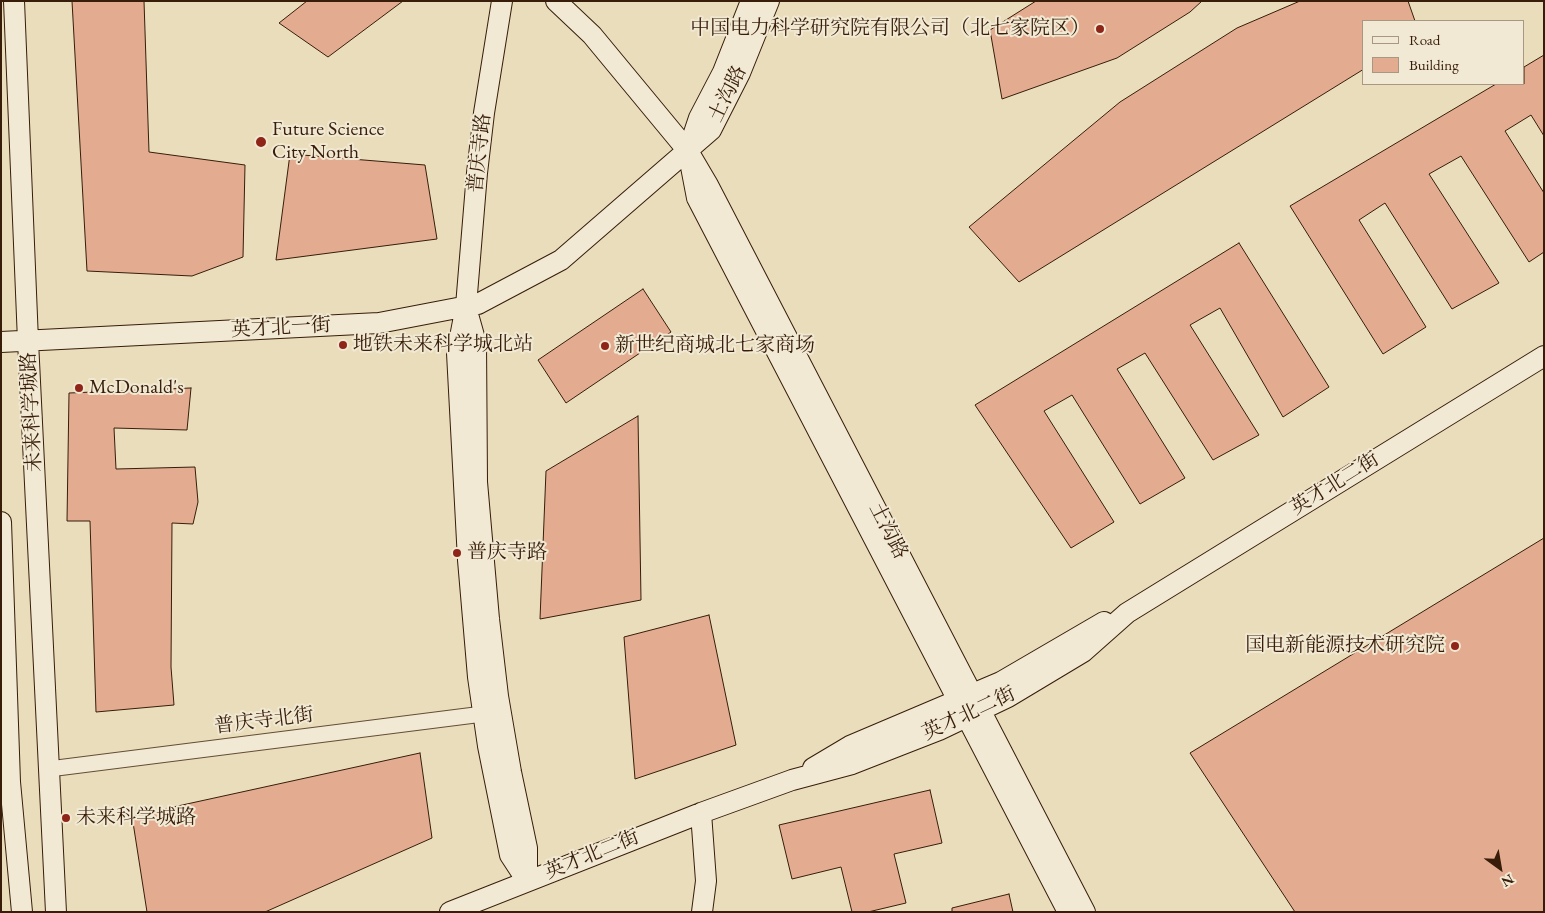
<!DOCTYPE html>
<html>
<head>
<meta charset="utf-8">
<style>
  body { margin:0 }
  #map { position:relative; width:1545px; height:913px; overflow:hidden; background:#e9ddbb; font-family:"EB Garamond",serif }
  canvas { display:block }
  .frame { position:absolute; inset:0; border:2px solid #371d0a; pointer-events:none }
  .legend { position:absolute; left:1362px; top:20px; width:162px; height:65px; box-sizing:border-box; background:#f1e9d3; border:1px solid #a79783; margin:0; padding:6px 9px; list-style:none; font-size:15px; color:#371d0a }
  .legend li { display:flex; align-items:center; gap:10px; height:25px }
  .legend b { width:25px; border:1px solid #a79783 }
  .north { position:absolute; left:1475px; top:843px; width:50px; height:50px; -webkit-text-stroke:4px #f1e9d3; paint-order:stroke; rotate:148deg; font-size:14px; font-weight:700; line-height:20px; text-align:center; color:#371d0a }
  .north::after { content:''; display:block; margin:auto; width:18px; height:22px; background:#371d0a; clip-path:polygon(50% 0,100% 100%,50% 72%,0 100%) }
</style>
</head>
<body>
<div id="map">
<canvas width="1545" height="913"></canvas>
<div class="frame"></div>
<ul class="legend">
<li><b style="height:6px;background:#f1e9d3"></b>Road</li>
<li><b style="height:14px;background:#e3ac90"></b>Building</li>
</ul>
<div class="north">N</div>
</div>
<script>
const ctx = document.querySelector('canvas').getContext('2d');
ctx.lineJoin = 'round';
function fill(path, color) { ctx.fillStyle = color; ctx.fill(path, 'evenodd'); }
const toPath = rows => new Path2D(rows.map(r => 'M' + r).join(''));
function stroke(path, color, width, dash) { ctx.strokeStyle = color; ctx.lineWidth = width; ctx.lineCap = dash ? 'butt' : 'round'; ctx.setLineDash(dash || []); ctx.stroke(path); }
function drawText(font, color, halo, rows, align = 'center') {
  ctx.font = font + ' "EB Garamond","Noto Serif SC",serif'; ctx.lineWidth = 4; ctx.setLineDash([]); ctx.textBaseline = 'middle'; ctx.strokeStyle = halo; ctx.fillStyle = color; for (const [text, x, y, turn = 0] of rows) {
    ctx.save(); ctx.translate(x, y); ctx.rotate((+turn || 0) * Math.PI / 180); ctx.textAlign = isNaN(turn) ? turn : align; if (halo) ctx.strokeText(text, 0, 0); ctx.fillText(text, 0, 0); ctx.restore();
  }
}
const building = toPath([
  [72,1,144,1,149,152,245,165,243,257,192,276,87,271,72,1],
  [307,1,403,1,328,57,279,23,307,1],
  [1036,1,1202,1,1190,12,1117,58,1002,99,990,30,1036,1],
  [1300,1,1408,1,1415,21,1364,21,1364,69,1019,282,969,227,1120,102,1237,28,1300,1],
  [1544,55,1544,136,1531,115,1505,131,1544,193,1544,252,1529,262,1461,156,1429,174,1499,283,1452,309,1385,203,1359,220,1426,327,1383,354,1290,206,1496,84,1524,84,1524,67,1544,55],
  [290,154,425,165,437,239,276,260,290,154],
  [1239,243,1329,387,1283,417,1220,308,1190,325,1259,435,1213,460,1145,353,1117,369,1185,478,1140,504,1072,395,1044,411,1114,522,1071,548,975,405,1239,243],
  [643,289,671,332,566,403,538,360,643,289],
  [191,388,187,430,114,428,116,469,195,467,198,502,193,524,172,523,171,667,174,705,96,712,90,521,67,521,69,393,191,388],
  [638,416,641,600,540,619,546,471,638,416],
  [1544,538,1544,912,1295,912,1190,753,1544,538],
  [709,615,736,745,635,779,624,637,709,615],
  [420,753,432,838,265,912,147,912,132,816,420,753],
  [930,790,942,843,894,854,906,903,868,912,852,912,841,867,792,879,779,825,930,790],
  [1009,894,1013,912,952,912,952,908,1009,894]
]);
fill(building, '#e3ac90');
stroke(building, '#371d0a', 1);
const street = toPath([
  [49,769,483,714]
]);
const secondary = toPath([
  [14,1,28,341,56,912],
  [502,1,484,113,477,173,466,306,457,353,468,560,478,677,488,746,510,855,527,881],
  [556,1,592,35,688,151,708,185,1085,912],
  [751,1,723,72,699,118,688,151,697,198,1068,912],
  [467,311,476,343,477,482,489,619,498,696,511,772,527,848,527,881],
  [1,342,379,323,478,304,561,260,711,130,740,73,769,1],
  [1,522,10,782,22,912],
  [813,768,850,746,1001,682,1104,622],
  [701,813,706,881,702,912],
  [450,912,701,813,792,780,852,764,939,730,1008,697,1083,652,1127,613,1544,356]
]);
stroke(street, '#644d36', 17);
stroke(secondary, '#371d0a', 22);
stroke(street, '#f1e9d3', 15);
stroke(secondary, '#f1e9d3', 20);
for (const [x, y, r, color] of [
  [1100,29,5,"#8f2418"],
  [261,142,6,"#8f2418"],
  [343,345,5,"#8f2418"],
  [605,346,5,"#8f2418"],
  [79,388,5,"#8f2418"],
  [457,553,5,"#8f2418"],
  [1455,646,5,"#8f2418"],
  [66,818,5,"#8f2418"]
]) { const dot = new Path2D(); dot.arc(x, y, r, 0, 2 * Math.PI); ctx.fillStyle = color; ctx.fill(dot); stroke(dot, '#f1e9d3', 2); }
drawText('20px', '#371d0a', '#f1e9d3', [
  ["中国电力科学研究院有限公司（北七家院区）",1090,29,"right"],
  ["Future Science",272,130],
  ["City North",272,153],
  ["地铁未来科学城北站",353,345],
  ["新世纪商城北七家商场",615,346],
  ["McDonald's",89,388],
  ["普庆寺路",467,553],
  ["国电新能源技术研究院",1445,646,"right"],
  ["未来科学城路",76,818]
], 'left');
drawText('20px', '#371d0a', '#f1e9d3', [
  ["土沟路",728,94,-64],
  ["普庆寺路",480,153,-84],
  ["英才北一街",281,328,-3],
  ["未来科学城路",32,412,-93],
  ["英才北二街",1335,484,-32],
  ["土沟路",888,531,63],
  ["英才北二街",969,714,-25],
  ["普庆寺北街",264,721,-7],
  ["英才北二街",592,855,-22]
]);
</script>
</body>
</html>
